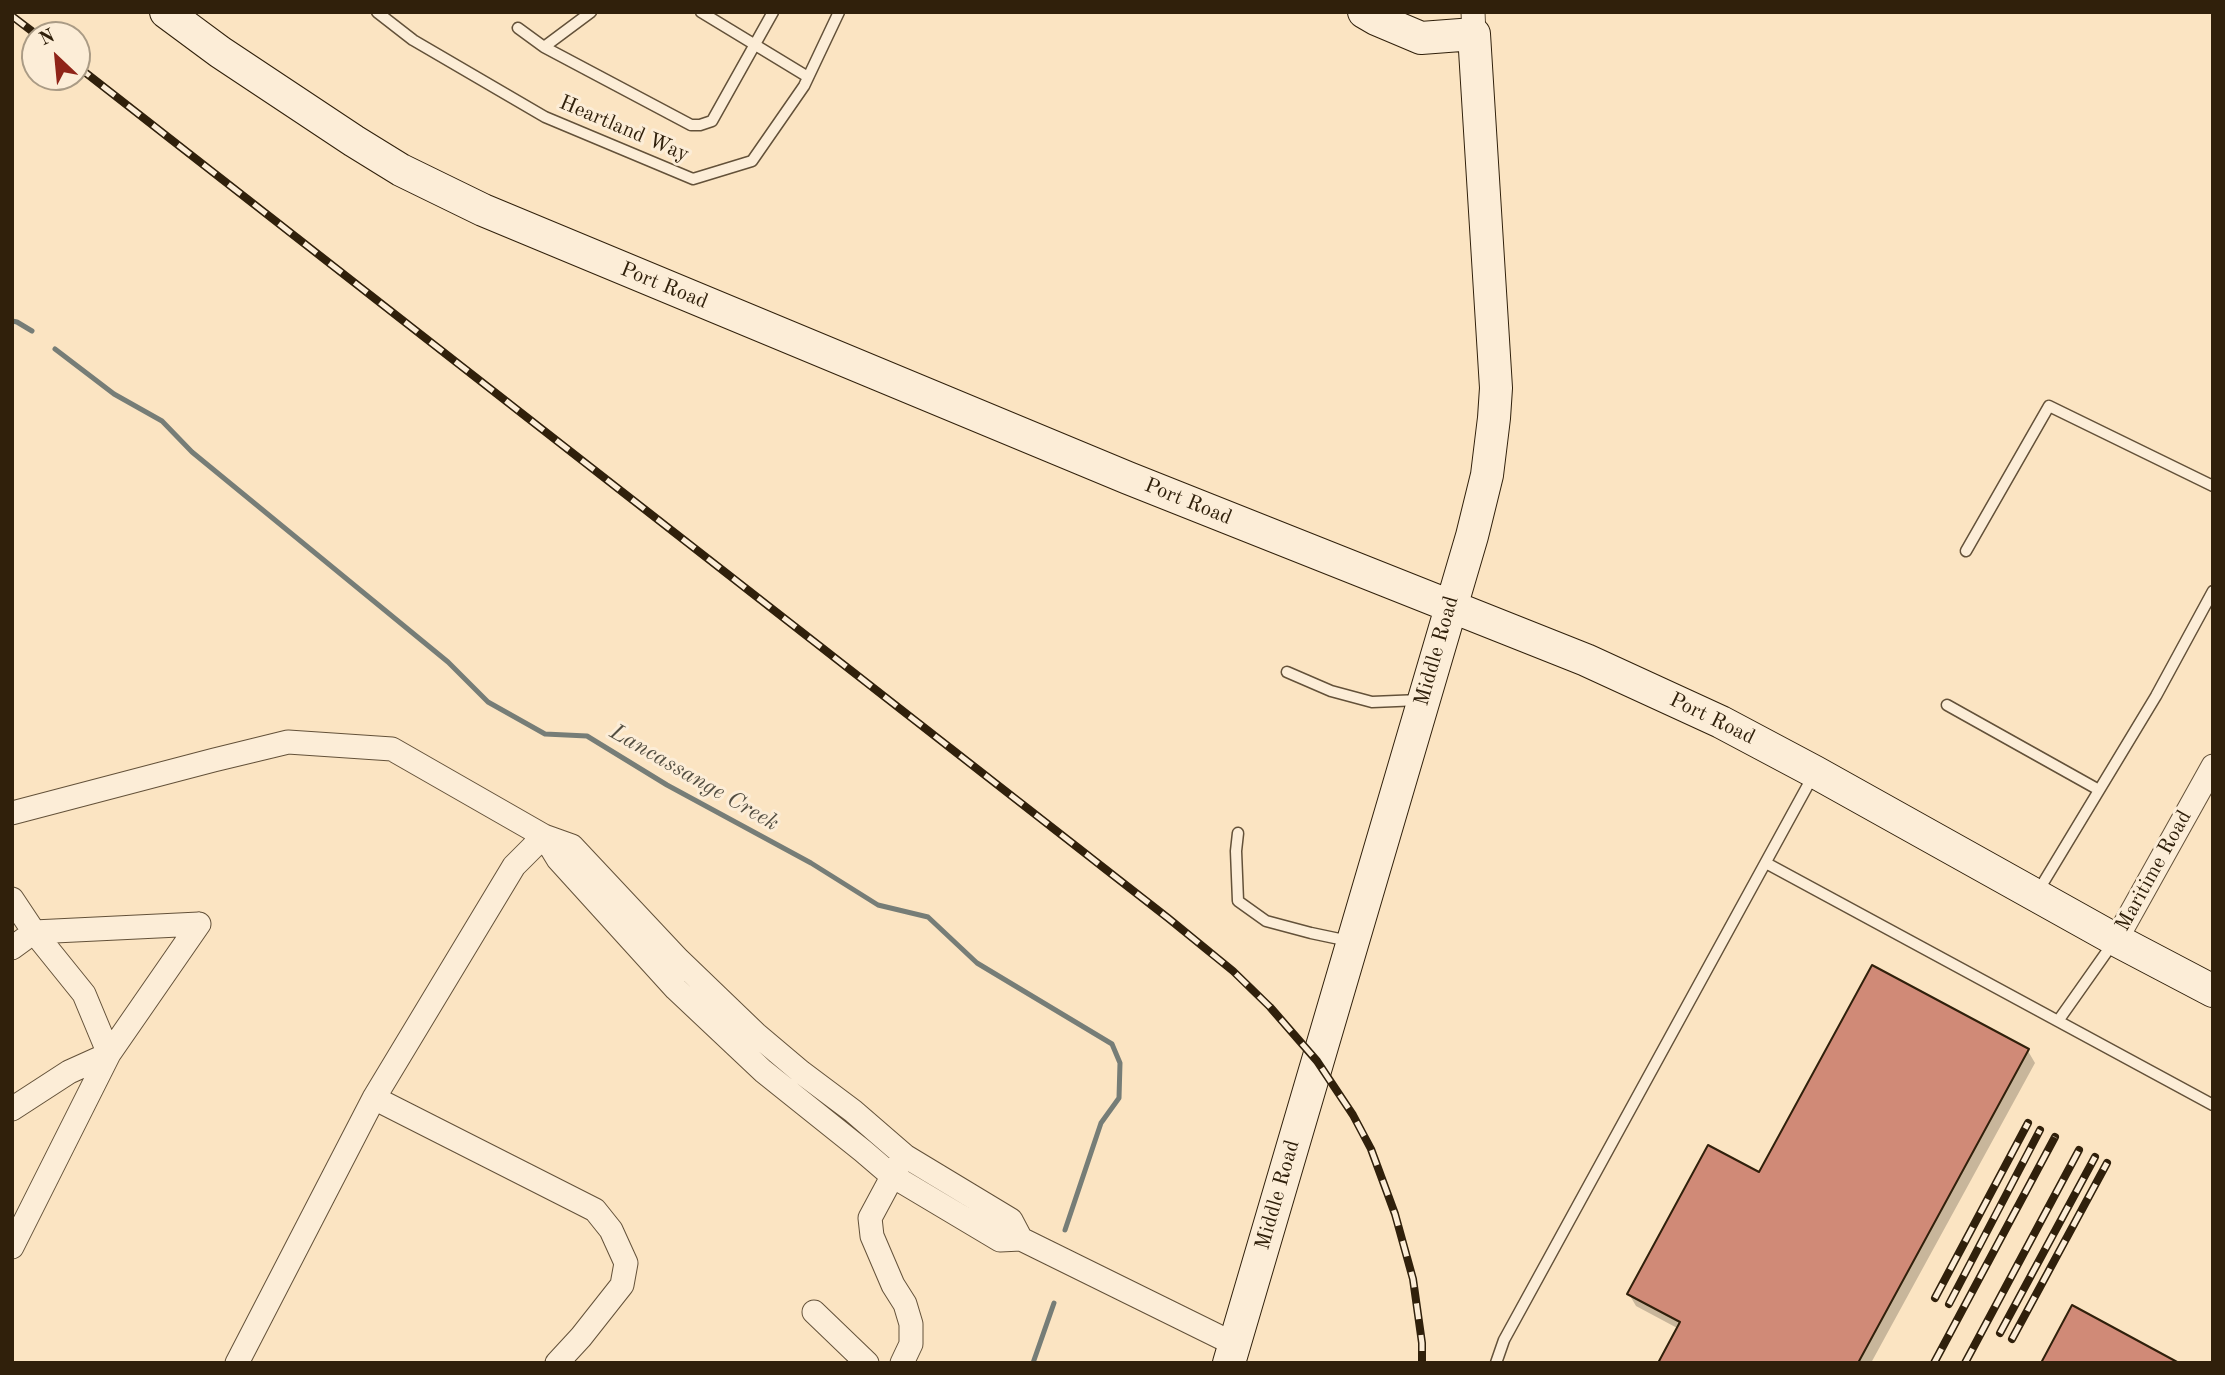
<!DOCTYPE html>
<html>
<head>
<meta charset="utf-8">
<style>
  body { margin:0 }
  #map { position:relative; width:2225px; height:1375px; overflow:hidden; background:#fbe4c2; font-family:"Old Standard TT",serif }
  canvas { display:block }
  .frame { position:absolute; inset:0; border:14px solid #30200b; pointer-events:none }
  .north { position:absolute; left:21px; top:21px; width:70px; height:70px; box-sizing:border-box; background:#fcedd7; border:2px solid #aa9b85; border-radius:50%; rotate:334deg; font-size:19px; font-weight:700; line-height:28px; text-align:center; color:#30200b }
  .north::after { content:''; display:block; margin:auto; width:24px; height:32px; background:#8f2418; clip-path:polygon(50% 0,100% 100%,50% 72%,0 100%) }
</style>
</head>
<body>
<div id="map">
<canvas width="2225" height="1375"></canvas>
<div class="frame"></div>
<div class="north">N</div>
</div>
<script>
const ctx = document.querySelector('canvas').getContext('2d');
ctx.lineJoin = 'round';
function fill(path, color) { ctx.fillStyle = color; ctx.fill(path, 'evenodd'); }
const toPath = rows => new Path2D(rows.map(r => 'M' + r).join(''));
function stroke(path, color, width, dash) { ctx.strokeStyle = color; ctx.lineWidth = width; ctx.lineCap = dash ? 'butt' : 'round'; ctx.setLineDash(dash || []); ctx.stroke(path); }
function drawText(font, color, halo, rows, align = 'center') {
  ctx.font = font + ' "Old Standard TT",serif'; ctx.lineWidth = 6; ctx.setLineDash([]); ctx.textBaseline = 'middle'; ctx.strokeStyle = halo; ctx.fillStyle = color; for (const [text, x, y, turn = 0] of rows) {
    ctx.save(); ctx.translate(x, y); ctx.rotate((+turn || 0) * Math.PI / 180); ctx.textAlign = isNaN(turn) ? turn : align; if (halo) ctx.strokeText(text, 0, 0); ctx.fillText(text, 0, 0); ctx.restore();
  }
}
fill(toPath([
  [2028,1051,2035,1063,1871,1363,1660,1363,1679,1329,1636,1306,1629,1294]
]), '#0003');
stroke(toPath([
  [12,321,17,322,32,331],
  [55,349,114,394,162,421,192,452,448,662,488,702,545,734,587,736,667,785,811,863,878,905,928,917,977,963,1112,1044,1120,1063,1119,1098,1101,1123,1065,1230],
  [1033,1363,1054,1303]
]), '#767d77', 5);
const building = toPath([
  [1872,965,2029,1049,1858,1363,1658,1363,1680,1322,1627,1294,1708,1145,1759,1172,1872,965],
  [2072,1305,2179,1363,2041,1363,2072,1305]
]);
fill(building, '#d08a77');
stroke(building, '#30200b', 2);
const lane = toPath([
  [377,12,413,40,545,117,693,179,752,161,804,86,839,12],
  [701,12,808,77],
  [518,28,544,47,591,12],
  [544,47,691,125,700,125,712,121,773,12],
  [1966,551,2049,406,2213,486],
  [1287,672,1331,691,1372,702,1420,700],
  [1947,705,2099,790],
  [1238,833,1236,851,1238,901,1266,921,1311,933,1349,941],
  [1766,863,2213,1105],
  [2037,893,2156,696,2213,591],
  [2058,1021,2113,943],
  [1496,1363,1504,1340,1814,774]
]);
const street = toPath([
  [1473,12,1474,34],
  [12,813,214,760,288,742,392,749,544,836,572,846,678,959,756,1034,801,1072,853,1111,905,1156,1011,1220,1021,1239],
  [544,836,558,859,676,989,763,1071,863,1151,891,1175,1000,1240,1021,1239,1234,1344],
  [12,899,34,932,12,948],
  [34,932,199,924],
  [2116,940,2213,766],
  [374,1098,595,1210,611,1230,626,1263,622,1285,581,1337,557,1363],
  [12,1109,69,1072,109,1054,84,994,34,932],
  [899,1164,870,1218,872,1236,893,1285,905,1304,911,1324,911,1344,902,1363],
  [12,1247,109,1054,199,924],
  [814,1312,867,1363],
  [237,1363,374,1098,514,866,544,836]
]);
const secondary = toPath([
  [166,12,220,52,354,141,401,170,483,210,1128,478,1586,660,1721,722,1815,772,2116,940,2213,991],
  [1229,1363,1472,536,1487,475,1494,418,1496,388,1474,34,1421,38,1376,19,1364,12]
]);
stroke(lane, '#635139', 13);
stroke(street, '#635139', 25);
stroke(secondary, '#30200b', 34);
stroke(lane, '#fcedd7', 10);
stroke(street, '#fcedd7', 23);
stroke(secondary, '#fcedd7', 32);
const rail = toPath([
  [12,16,37,35],
  [77,66,1168,918,1233,971,1270,1007,1317,1061,1353,1115,1371,1149,1395,1214,1413,1279,1422,1343,1422,1363],
  [1935,1298,2028,1123],
  [1949,1304,2040,1130],
  [2000,1333,2095,1157],
  [2012,1339,2107,1163],
  [1934,1363,2055,1137],
  [1965,1363,2079,1150]
]);
stroke(rail, '#30200b', 8);
stroke(rail, '#fcedd7', 5, [16]);
drawText('21px', '#30200b', '#fcedd7', [
  ["Heartland Way",624,129,23],
  ["Port Road",664,286,22],
  ["Port Road",1188,502,22],
  ["Middle Road",1437,651,-74],
  ["Port Road",1712,719,26],
  ["Maritime Road",2154,871,-61],
  ["Middle Road",1278,1195,-74]
]);
drawText('italic 23px', '#534e41', '#fcedd7', [
  ["Lancassange Creek",694,778,30]
]);
</script>
</body>
</html>
